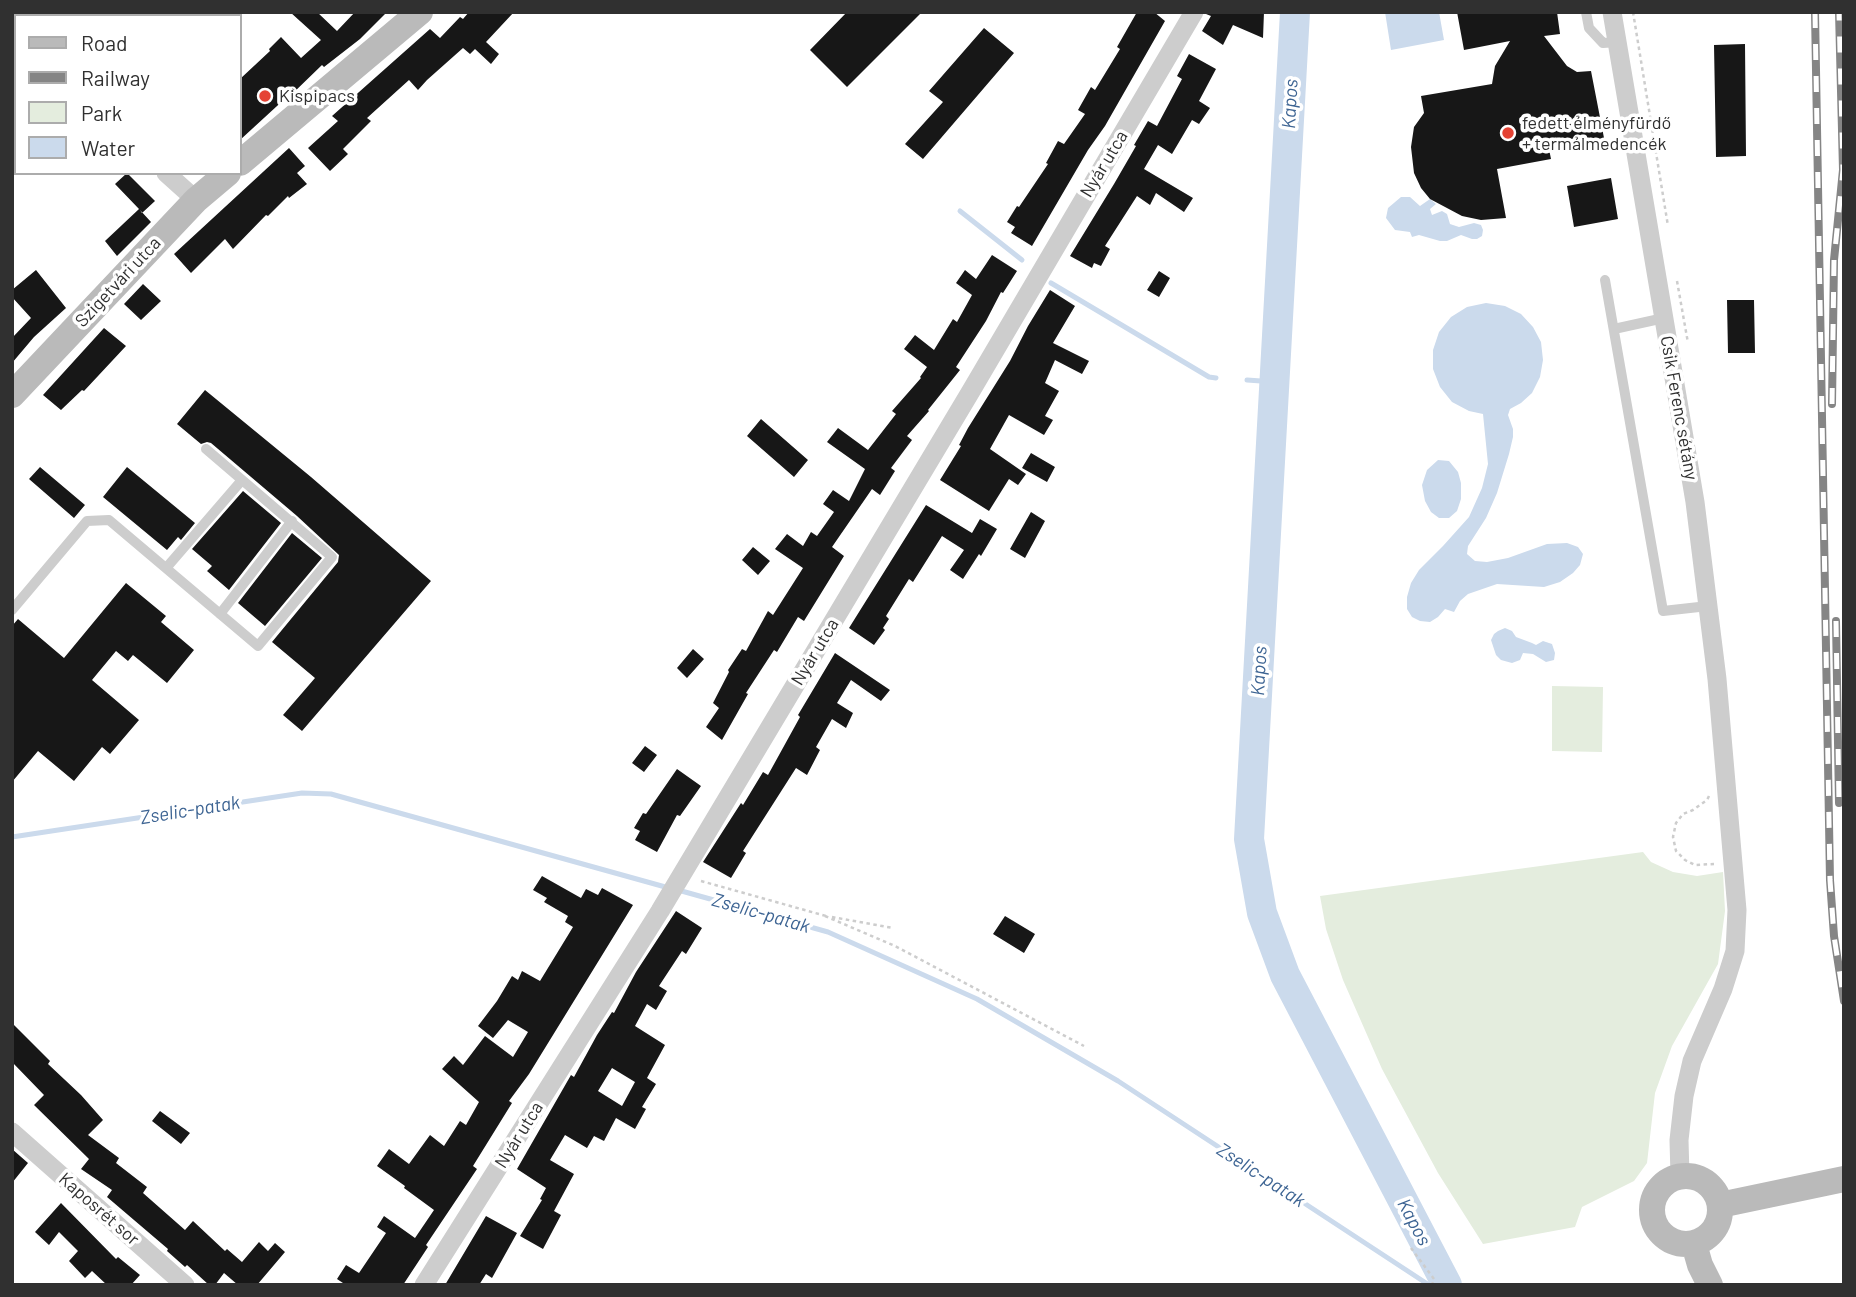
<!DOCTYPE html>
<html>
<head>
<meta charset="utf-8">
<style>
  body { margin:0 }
  #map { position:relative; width:1856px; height:1297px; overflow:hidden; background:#fff; font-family:Barlow,sans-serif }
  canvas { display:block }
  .frame { position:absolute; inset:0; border:14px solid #303030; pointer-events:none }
  .legend { position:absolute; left:14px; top:14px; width:228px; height:161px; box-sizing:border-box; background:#fff; border:2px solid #acacac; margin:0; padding:9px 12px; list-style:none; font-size:21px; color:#303030 }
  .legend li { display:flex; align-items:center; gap:14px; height:35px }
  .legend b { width:35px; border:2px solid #acacac }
</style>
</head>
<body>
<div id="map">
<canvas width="1856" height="1297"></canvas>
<div class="frame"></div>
<ul class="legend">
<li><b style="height:9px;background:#bababa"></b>Road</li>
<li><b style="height:9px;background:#858585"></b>Railway</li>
<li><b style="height:19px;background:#e4edde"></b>Park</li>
<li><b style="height:19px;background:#cbdaec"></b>Water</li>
</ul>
</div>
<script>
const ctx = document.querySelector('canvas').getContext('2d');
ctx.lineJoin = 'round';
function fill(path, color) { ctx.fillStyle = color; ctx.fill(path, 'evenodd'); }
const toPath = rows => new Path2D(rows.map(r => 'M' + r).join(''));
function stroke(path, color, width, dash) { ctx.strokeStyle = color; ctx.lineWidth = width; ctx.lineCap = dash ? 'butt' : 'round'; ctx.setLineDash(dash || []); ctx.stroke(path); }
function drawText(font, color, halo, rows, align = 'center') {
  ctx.font = font + ' Barlow,sans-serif'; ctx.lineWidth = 7; ctx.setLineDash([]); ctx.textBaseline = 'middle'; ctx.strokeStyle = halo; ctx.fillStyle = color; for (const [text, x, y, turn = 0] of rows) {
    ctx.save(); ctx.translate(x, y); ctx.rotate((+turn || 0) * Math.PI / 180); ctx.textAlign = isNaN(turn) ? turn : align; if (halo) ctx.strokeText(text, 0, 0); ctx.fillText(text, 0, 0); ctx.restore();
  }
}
fill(toPath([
  [1552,686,1603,687,1602,752,1552,751],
  [1643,852,1651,862,1673,872,1697,876,1723,872,1725,911,1718,964,1672,1046,1655,1093,1647,1163,1634,1181,1582,1207,1575,1227,1483,1244,1438,1173,1382,1069,1343,980,1326,929,1320,896]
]), '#e4edde');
fill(toPath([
  [1385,12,1439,12,1444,40,1391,50],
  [1401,197,1410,197,1420,206,1430,199,1436,204,1430,209,1432,215,1442,211,1447,214,1450,224,1459,227,1474,223,1481,225,1483,230,1482,236,1477,239,1472,239,1461,235,1447,241,1440,241,1419,235,1412,237,1410,232,1395,230,1386,218,1388,208],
  [1486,303,1505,306,1521,314,1533,327,1541,342,1543,360,1540,377,1532,393,1521,403,1510,409,1508,415,1513,429,1513,437,1509,454,1497,493,1486,518,1468,546,1467,554,1475,561,1487,562,1508,558,1547,544,1567,543,1578,547,1583,554,1580,565,1573,573,1560,582,1544,587,1497,584,1468,594,1460,601,1454,612,1445,609,1438,617,1430,622,1420,621,1412,617,1407,609,1407,597,1411,583,1419,570,1443,546,1469,517,1482,488,1488,464,1483,414,1469,411,1452,402,1440,387,1433,369,1433,350,1439,332,1451,317,1467,307],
  [1438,460,1449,461,1458,472,1461,483,1461,499,1457,511,1449,518,1439,518,1431,512,1425,501,1422,485,1427,470],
  [1505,628,1512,631,1516,637,1532,643,1536,645,1543,641,1552,644,1555,653,1554,660,1546,662,1533,654,1523,653,1520,660,1512,663,1501,660,1496,655,1491,640,1494,634,1498,631]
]), '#cbdaec');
stroke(toPath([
  [960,211,1022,260],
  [1051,283,1209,377,1216,378],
  [1247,380,1275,382],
  [12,837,302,793,331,794,669,888],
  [678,890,828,932,977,999,1118,1081,1429,1285]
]), '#cbdaec', 5);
stroke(toPath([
  [1295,12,1249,839,1262,913,1285,975,1447,1285]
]), '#cbdaec', 30);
fill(toPath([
  [290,12,317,12,337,31,355,12,387,12,360,39,324,67,322,65,290,96,289,95,240,140,240,79,270,51,269,49,281,37,301,58,321,40],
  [469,12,514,12,486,42,499,54,491,64,475,49,470,54,463,48,427,80,418,90,409,80,367,118,371,121,343,149,348,154,330,171,308,148,338,121,332,116,430,29,440,38,460,17,463,19],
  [847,12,922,12,847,87,810,50],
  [1137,12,1154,12,1165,21,1105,126,1088,150,1032,246,1011,233,1015,227,1007,222,1017,206,1019,207,1048,164,1046,163,1058,141,1064,144,1085,114,1078,110,1091,87,1095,90,1120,49,1117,47],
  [1206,12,1264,12,1263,38,1233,25,1223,45,1202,31,1211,16,1206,14],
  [1457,12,1557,12,1560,34,1544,36,1567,66,1577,72,1591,71,1604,138,1549,149,1551,159,1497,169,1506,218,1481,220,1462,216,1430,199,1421,188,1414,173,1411,147,1414,127,1424,113,1421,96,1492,84,1495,66,1510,41,1464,50],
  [984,28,1014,53,923,159,905,144,943,102,929,91],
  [1745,44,1746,156,1716,157,1714,45],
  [1189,54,1216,69,1199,101,1210,108,1199,124,1192,120,1172,154,1158,145,1144,169,1193,198,1184,212,1156,193,1150,205,1137,196,1105,246,1110,249,1101,266,1094,263,1092,268,1070,256,1114,184,1136,146,1134,145,1148,121,1157,126,1182,79,1177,76],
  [289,148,305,166,297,173,307,184,289,198,288,196,268,216,266,215,233,249,225,239,191,273,174,254],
  [127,173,155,201,142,213,140,210,151,222,117,256,105,241,139,209,115,184],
  [1611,178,1618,219,1574,227,1567,186],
  [992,255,1017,271,1003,293,1001,292,986,321,956,367,960,370,928,410,929,411,907,436,912,440,891,468,895,471,880,495,872,489,832,547,844,556,804,621,798,617,777,652,774,650,746,693,748,694,722,740,706,727,719,708,713,703,729,672,728,670,742,649,746,651,768,611,773,615,803,568,775,549,787,534,803,546,811,532,817,536,834,512,823,504,833,490,849,501,865,469,827,442,838,428,868,450,896,414,892,411,921,378,920,377,927,367,904,349,915,335,934,350,953,319,957,322,972,295,956,283,965,270,976,279],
  [36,270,66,308,34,337,12,363,12,338,31,318,12,297,12,290],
  [1159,271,1170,278,1159,297,1147,290],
  [143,284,161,301,141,320,124,304],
  [1050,290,1075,306,1053,343,1089,361,1082,374,1055,360,1045,383,1059,391,1045,416,1053,420,1044,435,1009,415,990,449,1026,474,1018,485,1009,479,989,511,940,480,961,446,959,445,968,428,1010,361,1028,326],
  [1727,300,1754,300,1755,353,1728,353],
  [104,328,126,346,84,391,82,390,61,410,43,395],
  [205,390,311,477,431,581,302,731,283,715,315,678,272,642,338,562,339,555,297,516,211,443,207,442,201,444,177,424],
  [761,419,808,460,794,477,747,436],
  [1031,453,1055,467,1047,482,1022,468],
  [40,467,85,505,74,518,29,479],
  [127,467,195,523,181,540,178,537,167,550,103,497],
  [243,491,281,523,229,590,207,571,212,566,192,549],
  [926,505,972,533,980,519,997,529,981,556,979,554,963,579,950,570,964,550,942,536,913,582,909,579,886,616,889,619,883,628,885,630,874,645,849,628],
  [1031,512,1045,521,1025,558,1010,549],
  [292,533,322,558,265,626,238,603],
  [753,547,770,561,758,575,742,560],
  [126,583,166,616,161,622,194,650,167,683,133,655,128,661,116,651,92,680,139,720,110,754,102,747,74,781,38,751,12,782,12,626,18,619,64,658],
  [693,649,704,659,687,678,677,668],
  [835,653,890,690,881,701,851,680,837,703,853,713,846,728,832,719,816,747,820,750,807,775,796,768,743,851,746,853,731,878,703,862,741,803,743,805,763,772,768,775,800,717,798,715],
  [645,746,657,755,644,772,632,763],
  [677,769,701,786,680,816,677,815,657,852,635,840,640,831,634,828,643,813,646,814],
  [542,876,581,898,586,889,598,895,602,888,633,905,529,1074,509,1101,512,1103,473,1166,477,1169,426,1245,428,1247,403,1285,346,1285,337,1279,346,1265,359,1273,386,1233,377,1227,384,1216,415,1238,434,1210,404,1188,405,1186,377,1166,389,1149,409,1164,430,1135,444,1146,460,1121,466,1125,479,1102,442,1069,454,1056,463,1065,485,1036,513,1057,528,1032,508,1020,493,1038,478,1026,497,1001,512,976,518,980,522,971,540,981,573,927,565,922,568,916,544,902,547,898,533,890],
  [676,911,702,928,686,954,682,951,659,986,667,991,656,1010,647,1004,635,1026,665,1045,647,1078,656,1084,642,1107,646,1109,635,1129,616,1118,604,1141,594,1136,587,1148,565,1135,550,1160,574,1174,554,1211,561,1215,543,1249,520,1236,542,1200,540,1199,546,1188,517,1169,571,1075,574,1077,597,1035,612,1012,614,1013,636,972],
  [612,1068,635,1082,622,1106,598,1091],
  [1005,916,1035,934,1024,953,993,934],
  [12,1023,50,1061,48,1064,81,1095,103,1120,88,1135,119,1158,116,1163,147,1187,143,1193,185,1230,193,1221,225,1251,227,1249,242,1262,259,1242,268,1251,275,1243,285,1252,257,1285,238,1285,224,1273,215,1285,209,1285,187,1265,185,1267,167,1251,168,1249,107,1197,112,1190,81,1169,89,1159,34,1105,44,1095,12,1062],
  [160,1111,190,1133,181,1144,152,1121],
  [12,1149,28,1163,12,1183],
  [61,1203,116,1259,118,1257,140,1275,131,1285,107,1285,92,1271,85,1278,69,1261,78,1251,59,1232,49,1245,35,1232],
  [486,1216,517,1233,492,1278,486,1274,479,1285,445,1285]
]), '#171717');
stroke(toPath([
  [1633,12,1668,226],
  [1677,281,1688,343],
  [1709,796,1707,800,1693,810,1683,814,1676,823,1673,837,1676,851,1685,860,1695,865,1714,864],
  [701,881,826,916],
  [825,916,895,946,1084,1046],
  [832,917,893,928],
  [1699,1168,1711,1174,1719,1182],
  [1716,1243,1727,1225],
  [1411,1248,1434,1279,1432,1285]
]), '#cdcdcd', 2.5, [3.5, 3.5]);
stroke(toPath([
  [1586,12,1589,28,1603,43,1617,42],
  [1605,280,1663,611,1708,606],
  [1614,329,1664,318],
  [167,567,242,480],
  [12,610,87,521,109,520,258,646,332,557,206,449],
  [220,614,292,521]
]), '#cdcdcd', 10);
stroke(toPath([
  [1612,12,1695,502,1717,679,1737,910,1735,951,1723,989,1692,1061,1684,1096,1679,1140,1680,1176],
  [191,16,195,12],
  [12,82,16,82],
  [166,173,196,200],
  [12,1132,185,1285],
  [424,1285,660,911,971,391,1194,12]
]), '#cdcdcd', 19);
stroke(toPath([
  [240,163,420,12],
  [12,395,196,200,228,173],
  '1652 1210a34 34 0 1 1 68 0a34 34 0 1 1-68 0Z',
  [1720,1205,1844,1179],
  [1694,1244,1700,1265,1710,1285]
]), '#bababa', 26);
const rail = toPath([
  [1815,12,1830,880,1834,936,1844,1001],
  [1832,404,1834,260,1843,170,1839,12],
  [1836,621,1839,803]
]);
stroke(rail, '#858585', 8);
stroke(rail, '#fff', 5, [16]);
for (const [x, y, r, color] of [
  [265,96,7,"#e54334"],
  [1508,133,7,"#e54334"]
]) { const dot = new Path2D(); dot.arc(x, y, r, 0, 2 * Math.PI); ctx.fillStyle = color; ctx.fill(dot); stroke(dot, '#fff', 2.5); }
drawText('18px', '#303030', '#fff', [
  ["Kispipacs",279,96],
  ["fedett élményfürdő",1522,123],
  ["+ termálmedencék",1522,144]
], 'left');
drawText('18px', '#303030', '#fff', [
  ["Nyár utca",1104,164,-59],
  ["Szigetvári utca",118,282,-47],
  ["Csik Ferenc sétány",1679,408,80],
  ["Nyár utca",815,652,-59],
  ["Nyár utca",519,1135,-58],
  ["Kaposrét sor",99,1209,41]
]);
drawText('italic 19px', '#3d6493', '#fff', [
  ["Kapos",1290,104,-87],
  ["Kapos",1259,671,-87],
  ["Zselic-patak",190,810,-9],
  ["Zselic-patak",761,913,16],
  ["Zselic-patak",1261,1175,33],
  ["Kapos",1414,1222,62]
]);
</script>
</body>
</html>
